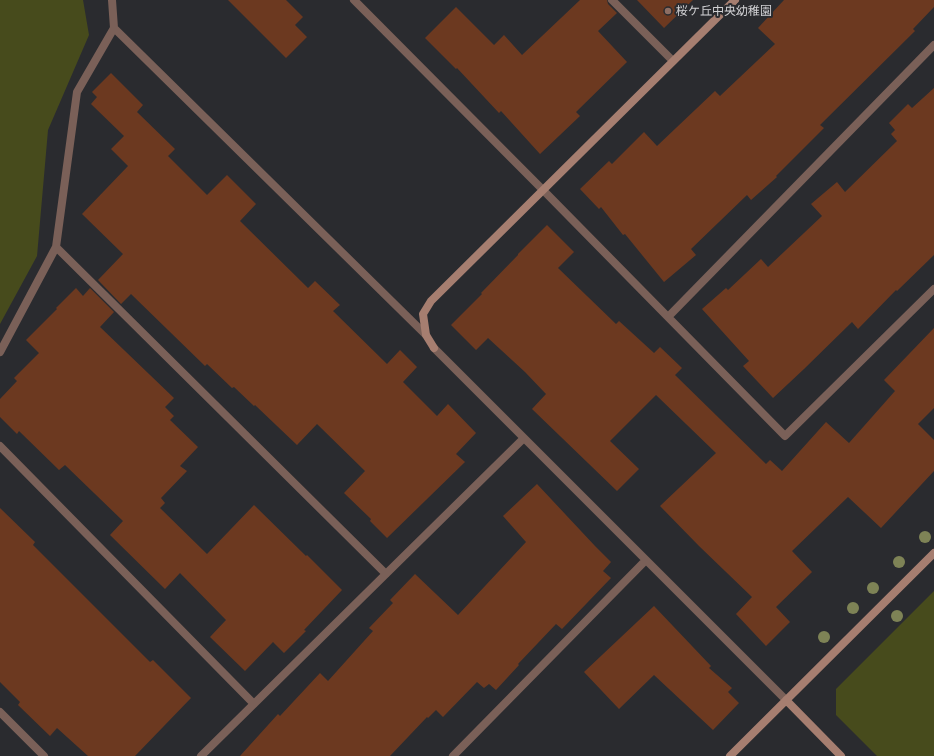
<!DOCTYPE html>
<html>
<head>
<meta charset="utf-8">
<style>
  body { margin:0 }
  canvas { display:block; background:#2a2b2f }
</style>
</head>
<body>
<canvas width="934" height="756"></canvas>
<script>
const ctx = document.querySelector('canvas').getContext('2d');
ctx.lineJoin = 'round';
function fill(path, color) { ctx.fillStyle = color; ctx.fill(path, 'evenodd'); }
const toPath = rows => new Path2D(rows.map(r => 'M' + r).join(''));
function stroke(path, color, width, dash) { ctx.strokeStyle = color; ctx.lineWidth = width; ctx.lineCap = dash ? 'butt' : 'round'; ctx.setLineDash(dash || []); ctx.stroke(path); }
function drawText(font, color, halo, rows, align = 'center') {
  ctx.font = font + ' Inter,"Noto Sans JP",sans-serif'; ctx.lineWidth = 4; ctx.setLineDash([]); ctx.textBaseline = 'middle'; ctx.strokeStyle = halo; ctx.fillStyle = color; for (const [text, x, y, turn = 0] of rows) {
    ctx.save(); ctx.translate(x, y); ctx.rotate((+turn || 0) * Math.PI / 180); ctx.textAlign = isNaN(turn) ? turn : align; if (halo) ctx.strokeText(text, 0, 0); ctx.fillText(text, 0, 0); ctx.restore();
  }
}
fill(toPath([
  [0,0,83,0,89,35,48,130,37,256,0,324],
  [934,591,934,756,877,756,836,715,836,689]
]), '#474b1c');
fill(toPath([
  [228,0,286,0,303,17,295,25,307,37,286,58],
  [580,0,607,0,608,4,617,13,598,31,627,62,576,112,580,116,540,154,501,111,499,113,457,68,456,69,425,38,456,7,494,45,504,35,522,55],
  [637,0,693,0,664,28],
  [784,0,934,0,934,7,913,29,915,31,820,125,824,128,776,176,777,177,751,200,747,195,691,249,696,255,664,282,625,234,623,235,601,207,599,209,580,189,609,161,612,164,644,132,657,146,715,91,720,96,775,44,758,28],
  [111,73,143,105,137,112,175,149,168,156,207,195,227,175,256,204,240,221,308,288,315,281,340,305,333,311,387,364,400,350,417,367,403,382,437,416,448,404,476,433,456,454,465,462,387,538,370,521,371,519,344,493,365,471,317,424,297,445,255,405,254,406,234,387,232,388,207,364,205,366,131,294,121,304,98,280,123,254,82,214,128,166,111,149,124,136,91,104,97,97,92,92],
  [934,88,934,255,897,291,896,290,858,329,852,322,804,369,773,398,743,366,749,361,702,309,726,288,728,290,761,259,768,267,822,216,811,204,837,182,845,192,897,141,891,134,895,130,889,123,908,104,912,108],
  [547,225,574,252,558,268,616,324,619,321,654,353,660,347,682,368,675,375,766,464,770,460,782,471,826,422,849,443,895,391,884,380,934,328,934,408,918,424,934,440,934,471,881,528,848,497,792,551,812,572,776,607,790,622,766,646,736,614,752,597,699,546,660,506,716,453,656,395,610,441,639,469,617,491,532,409,546,394,525,372,488,338,476,350,451,325,482,294,481,293,518,255,518,254],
  [76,288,83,296,90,288,114,312,100,327,174,398,165,407,174,416,170,420,198,447,180,466,187,471,161,498,165,503,160,508,207,554,254,505,306,556,307,555,342,590,304,630,306,631,284,653,273,642,245,671,210,637,226,620,180,573,165,589,110,535,123,521,65,465,59,470,19,431,17,434,0,417,0,399,17,381,14,378,39,353,26,340,57,309,56,308],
  [537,484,595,546,611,562,603,571,611,578,562,629,556,624,518,664,519,665,496,690,489,684,484,688,477,682,443,717,436,710,428,718,427,717,390,756,240,756,278,714,280,716,320,673,328,681,373,631,369,628,393,603,390,600,415,574,458,615,526,542,503,516],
  [0,508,35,542,33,545,150,662,153,660,191,698,135,756,88,756,57,728,50,736,18,705,20,702,0,682],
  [654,606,711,666,709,668,732,688,728,692,739,703,713,730,654,675,619,709,584,672]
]), '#6c3920');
stroke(toPath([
  [354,0,543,190,785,436,934,289],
  [612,0,673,61],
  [114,28,426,335],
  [56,247,386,574],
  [668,317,934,45],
  [434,348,786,700],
  [0,352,56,247,77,92,114,28,112,0],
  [0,446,254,704],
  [0,712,44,756],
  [201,756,524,438],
  [453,756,646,560]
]), '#7a6058', 8);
stroke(toPath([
  [434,348,426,335,423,314,431,301,735,0],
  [786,700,841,756],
  [730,756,934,553]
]), '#a67e70', 8);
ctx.fillStyle = '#7e8356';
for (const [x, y] of [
  [925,537],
  [899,562],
  [873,588],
  [853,608],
  [897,616],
  [824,637]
]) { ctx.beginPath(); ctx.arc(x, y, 6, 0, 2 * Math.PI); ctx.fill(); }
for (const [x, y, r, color] of [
  [668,11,4,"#8d6e63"]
]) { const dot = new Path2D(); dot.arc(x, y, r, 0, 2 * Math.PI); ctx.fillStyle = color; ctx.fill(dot); stroke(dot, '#2a2b2f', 1.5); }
drawText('12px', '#d1d1d4', '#2a2b2f', [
  ["桜ケ丘中央幼稚園",676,11]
], 'left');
</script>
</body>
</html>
